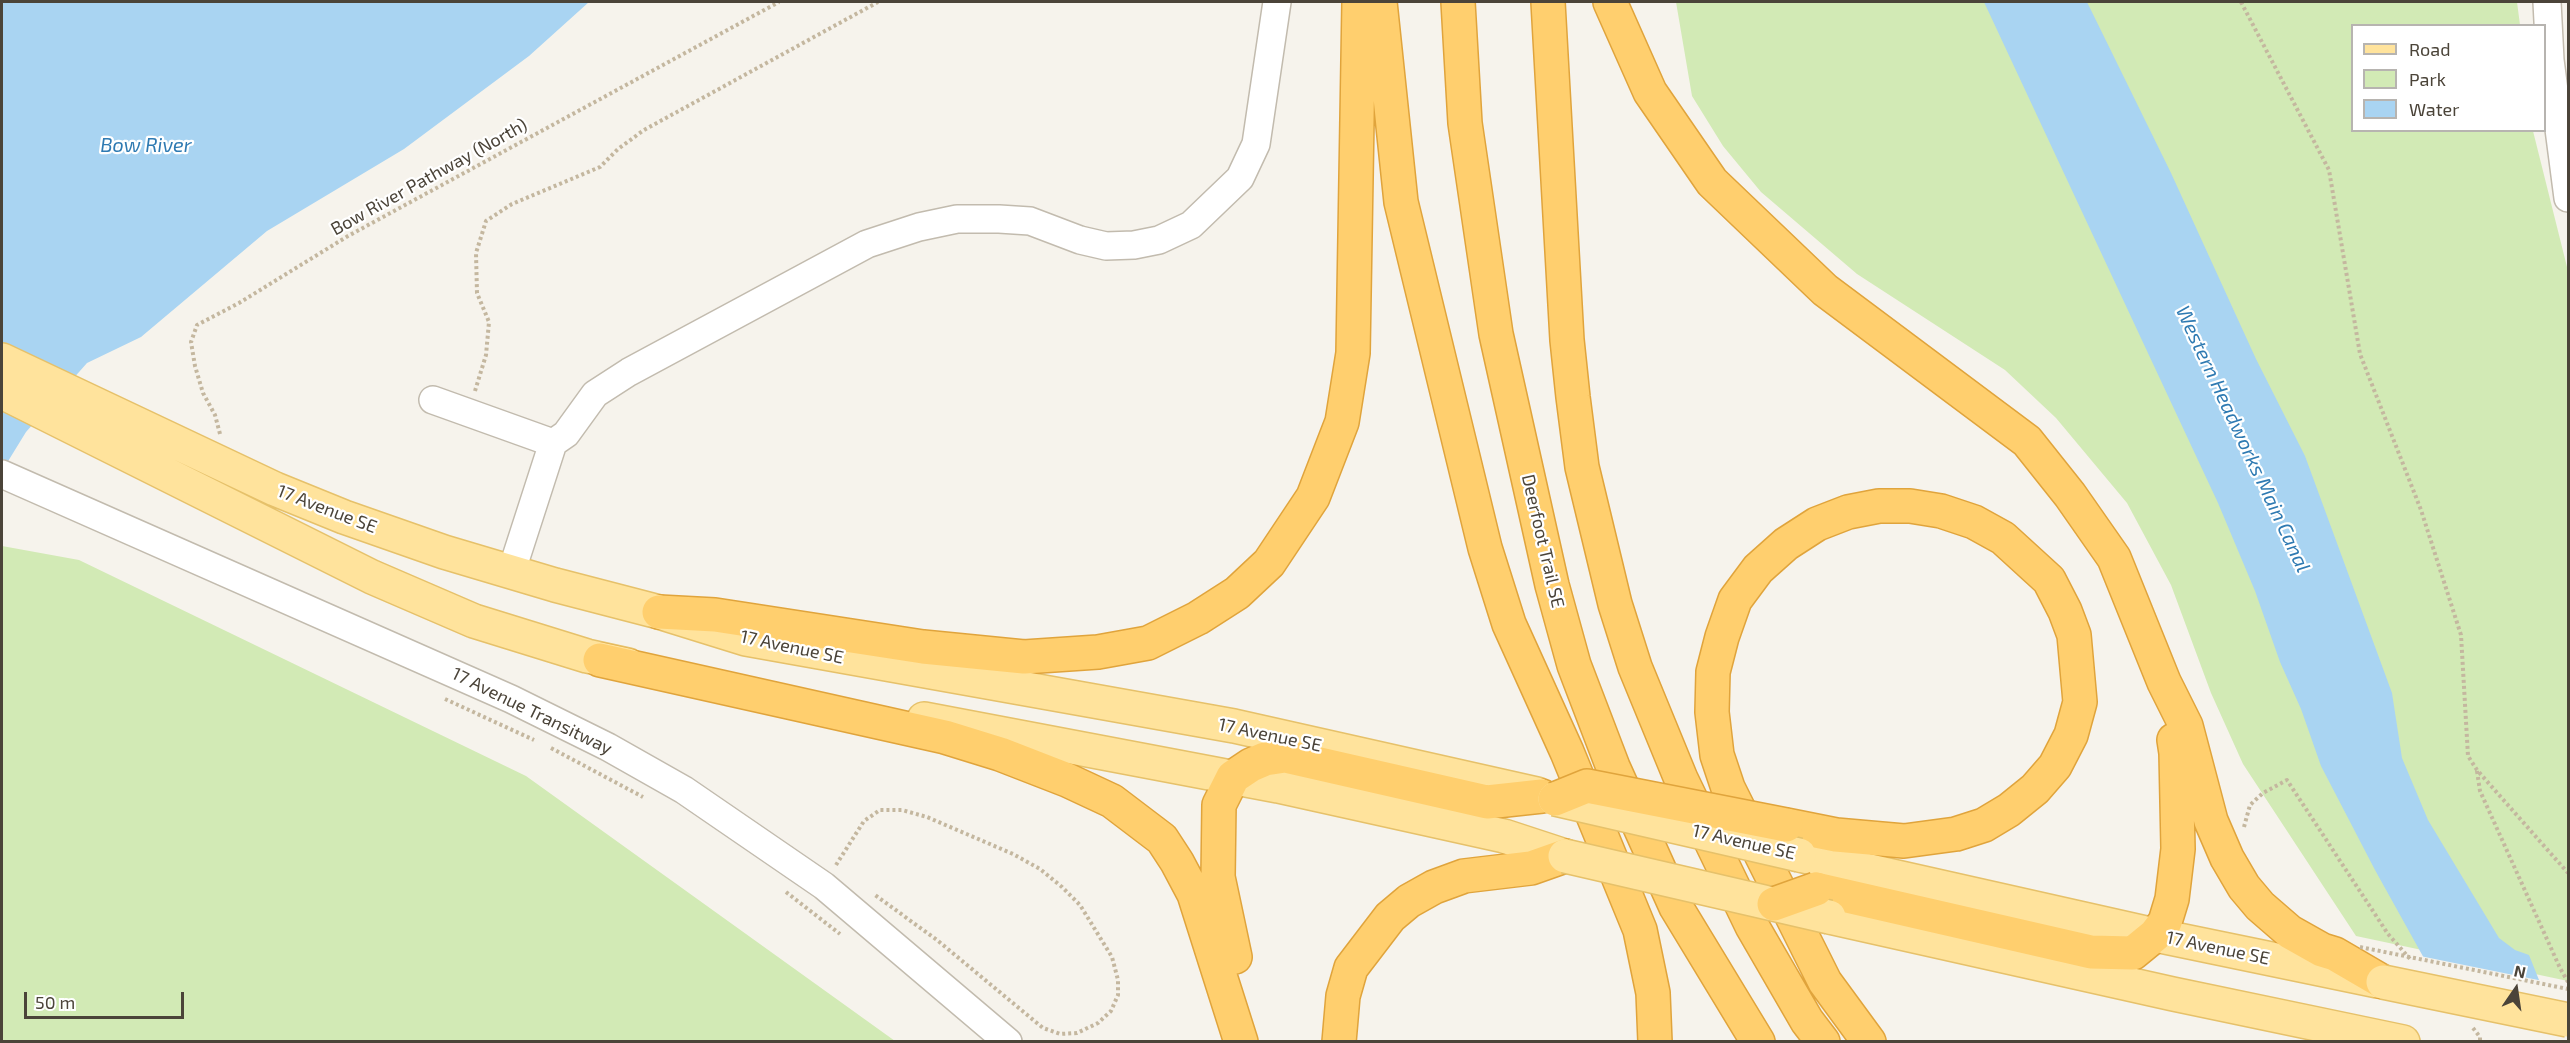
<!DOCTYPE html>
<html>
<head>
<meta charset="utf-8">
<style>
  body { margin:0 }
  #map { position:relative; width:2570px; height:1043px; overflow:hidden; background:#f6f3ec; font-family:"Exo 2",sans-serif }
  canvas { display:block }
  .frame { position:absolute; inset:0; border:3px solid #4b4439; pointer-events:none }
  .legend { position:absolute; left:2351px; top:24px; width:195px; height:108px; box-sizing:border-box; background:#fff; border:2px solid #b7b4b0; margin:0; padding:8px 10px; list-style:none; font-size:18px; color:#4b4439 }
  .legend li { display:flex; align-items:center; gap:12px; height:30px }
  .legend b { width:30px; border:2px solid #b7b4b0 }
  .north { position:absolute; left:2486px; top:959px; width:60px; height:60px; -webkit-text-stroke:4px #fff; paint-order:stroke; rotate:13deg; font-size:16px; font-weight:700; line-height:24px; text-align:center; color:#4b4439 }
  .north::after { content:''; display:block; margin:auto; width:21px; height:27px; background:#4b4439; clip-path:polygon(50% 0,100% 100%,50% 72%,0 100%) }
  .scale { position:absolute; left:24px; top:992px; width:160px; height:27px; box-sizing:border-box; border:3px solid #4b4439; border-top:0; padding-left:8px; font-size:18px; line-height:21px; white-space:nowrap; color:#4b4439; -webkit-text-stroke:4px #fff; paint-order:stroke }
</style>
</head>
<body>
<div id="map">
<canvas width="2570" height="1043"></canvas>
<div class="frame"></div>
<ul class="legend">
<li><b style="height:8px;background:#ffe39c"></b>Road</li>
<li><b style="height:16px;background:#d2eab5"></b>Park</li>
<li><b style="height:16px;background:#a9d4f2"></b>Water</li>
</ul>
<div class="north">N</div>
<div class="scale">50 m</div>
</div>
<script>
const ctx = document.querySelector('canvas').getContext('2d');
ctx.lineJoin = 'round';
function fill(path, color) { ctx.fillStyle = color; ctx.fill(path, 'evenodd'); }
const toPath = rows => new Path2D(rows.map(r => 'M' + r).join(''));
function stroke(path, color, width, dash) { ctx.strokeStyle = color; ctx.lineWidth = width; ctx.lineCap = dash ? 'butt' : 'round'; ctx.setLineDash(dash || []); ctx.stroke(path); }
function drawText(font, color, halo, rows, align = 'center') {
  ctx.font = font + ' "Exo 2",sans-serif'; ctx.lineWidth = 4.5; ctx.setLineDash([]); ctx.textBaseline = 'middle'; ctx.strokeStyle = halo; ctx.fillStyle = color; for (const [text, x, y, turn = 0] of rows) {
    ctx.save(); ctx.translate(x, y); ctx.rotate((+turn || 0) * Math.PI / 180); ctx.textAlign = isNaN(turn) ? turn : align; if (halo) ctx.strokeText(text, 0, 0); ctx.fillText(text, 0, 0); ctx.restore();
  }
}
fill(toPath([
  [1676,2,2517,2,2520,25,2352,26,2352,130,2533,131,2568,271,2568,981,2356,936,2243,764,2211,693,2171,585,2127,503,2056,418,2005,370,1857,274,1761,192,1723,146,1692,96],
  [2,546,79,560,526,776,895,1041,2,1041]
]), '#d2eab5');
fill(toPath([
  [2,2,589,2,529,56,404,149,267,231,141,337,87,363,26,432,2,471],
  [1984,2,2087,2,2171,173,2256,359,2305,456,2392,693,2402,758,2428,820,2499,938,2515,950,2529,955,2539,980,2568,1026,2568,1041,2470,1041,2375,870,2321,766,2301,709,2280,662,2255,591,2218,503]
]), '#a9d4f2');
fill(toPath([
  [2420,956,2543,981,2568,1021,2568,1042,2467,1042]
]), '#f6f3ec');
const minor = toPath([
  [2547,2,2550,60,2568,198],
  [433,400,553,443,511,573],
  [553,443,566,434,595,394,629,372,867,244,919,227,957,219,999,219,1030,221,1080,240,1106,246,1134,245,1159,240,1191,225,1240,178,1256,144,1277,2],
  [2,474,511,699,608,747,684,790,824,886,1008,1042]
]);
const major = toPath([
  [2,360,275,489,344,517,444,552,555,585,659,612,746,639,1234,726,1537,794],
  [2,392,372,577,474,621,587,656,628,665],
  [924,719,1278,786,1504,836,1565,856],
  [1799,855,2155,935,2378,981],
  [1829,917,2173,994,2403,1042]
]);
const highway = toPath([
  [1380,2,1401,202,1485,548,1509,624,1567,752,1640,930,1653,993,1655,1042],
  [1458,2,1465,123,1496,334,1552,585,1574,665,1613,767,1676,907,1758,1042],
  [1548,2,1567,340,1573,397,1582,467,1615,604,1635,667,1681,779,1752,926,1807,1021,1823,1042],
  [1610,2,1650,92,1712,182,1825,290,2027,441,2070,495,2114,558,2164,682,2186,726,2211,821,2227,858,2244,887,2260,906,2290,932,2322,950,2335,954,2383,982],
  [659,612,715,615,923,647,1024,657,1098,652,1148,643,1198,618,1237,593,1269,563,1313,497,1342,422,1353,353,1359,2],
  [600,660,945,737,1000,754,1067,780,1112,801,1162,839,1177,862,1194,894,1241,1042],
  [1786,825,1836,835,1904,841,1956,834,1984,825,2009,810,2035,789,2055,766,2071,735,2080,702,2074,635,2065,611,2049,580,2003,538,1974,522,1941,511,1910,506,1879,506,1848,512,1817,524,1786,544,1758,569,1735,600,1722,637,1713,672,1712,712,1717,755,1728,788,1825,982,1869,1042],
  [1816,889,2091,952,2133,953,2155,935,2165,922,2172,899,2178,849,2176,753,2174,740],
  [1235,957,1218,877,1219,805,1233,777,1251,765,1265,759,1285,756,1487,802,1542,796],
  [1339,1042,1343,996,1351,968,1390,917,1409,901,1434,887,1464,876,1531,868,1565,856]
]);
stroke(minor, '#c2bbae', 30);
stroke(major, '#e6c16a', 36);
stroke(highway, '#e0a43c', 36);
stroke(toPath([
  [2241,2,2329,170,2360,354,2421,510,2461,635,2468,756,2477,770,2568,873],
  [475,391,486,355,489,322,477,293,476,253,486,221,512,204,600,167,618,149,644,130,878,2],
  [220,434,215,415,203,393,195,366,191,342,197,325,239,303,348,236,779,2],
  [445,699,534,740],
  [551,748,643,797],
  [2477,771,2480,791,2560,968,2568,982],
  [2244,827,2250,805,2263,793,2287,780,2388,934,2411,960],
  [836,865,864,821,880,810,902,810,927,817,1013,854,1040,869,1062,887,1080,905,1112,957,1118,980,1118,995,1111,1011,1098,1023,1077,1033,1060,1034,1043,1028,937,940,875,895],
  [786,892,840,934],
  [2473,1028,2480,1037,2480,1042]
]), '#c4b79f', 4, [3, 3]);
stroke(minor, '#fff', 27);
stroke(major, '#ffe39c', 33);
stroke(highway, '#ffcf6e', 33);
const majorBridge = toPath([
  [1555,799,1799,855],
  [1565,856,1829,917],
  [2383,982,2568,1020]
]);
const highwayBridge = toPath([
  [1555,799,1587,786,1786,825],
  [1774,904,1816,889]
]);
stroke(majorBridge, '#e6c16a', 36, []);
stroke(highwayBridge, '#e0a43c', 36, []);
stroke(toPath([
  [2360,947,2568,989]
]), '#c4b79f', 4, [3, 3]);
stroke(majorBridge, '#ffe39c', 33);
stroke(highwayBridge, '#ffcf6e', 33);
drawText('18px', '#4b4439', '#fff', [
  ["Bow River Pathway (North)",429,177,-29],
  ["17 Avenue SE",327,509,21],
  ["Deerfoot Trail SE",1543,541,77],
  ["17 Avenue SE",792,647,12],
  ["17 Avenue Transitway",532,711,26],
  ["17 Avenue SE",1270,735,12],
  ["17 Avenue SE",1744,842,13],
  ["17 Avenue SE",2218,948,12]
]);
drawText('italic 20px', '#2e7ab2', '#fff', [
  ["Bow River",146,145],
  ["Western Headworks Main Canal",2243,439,65]
]);
</script>
</body>
</html>
